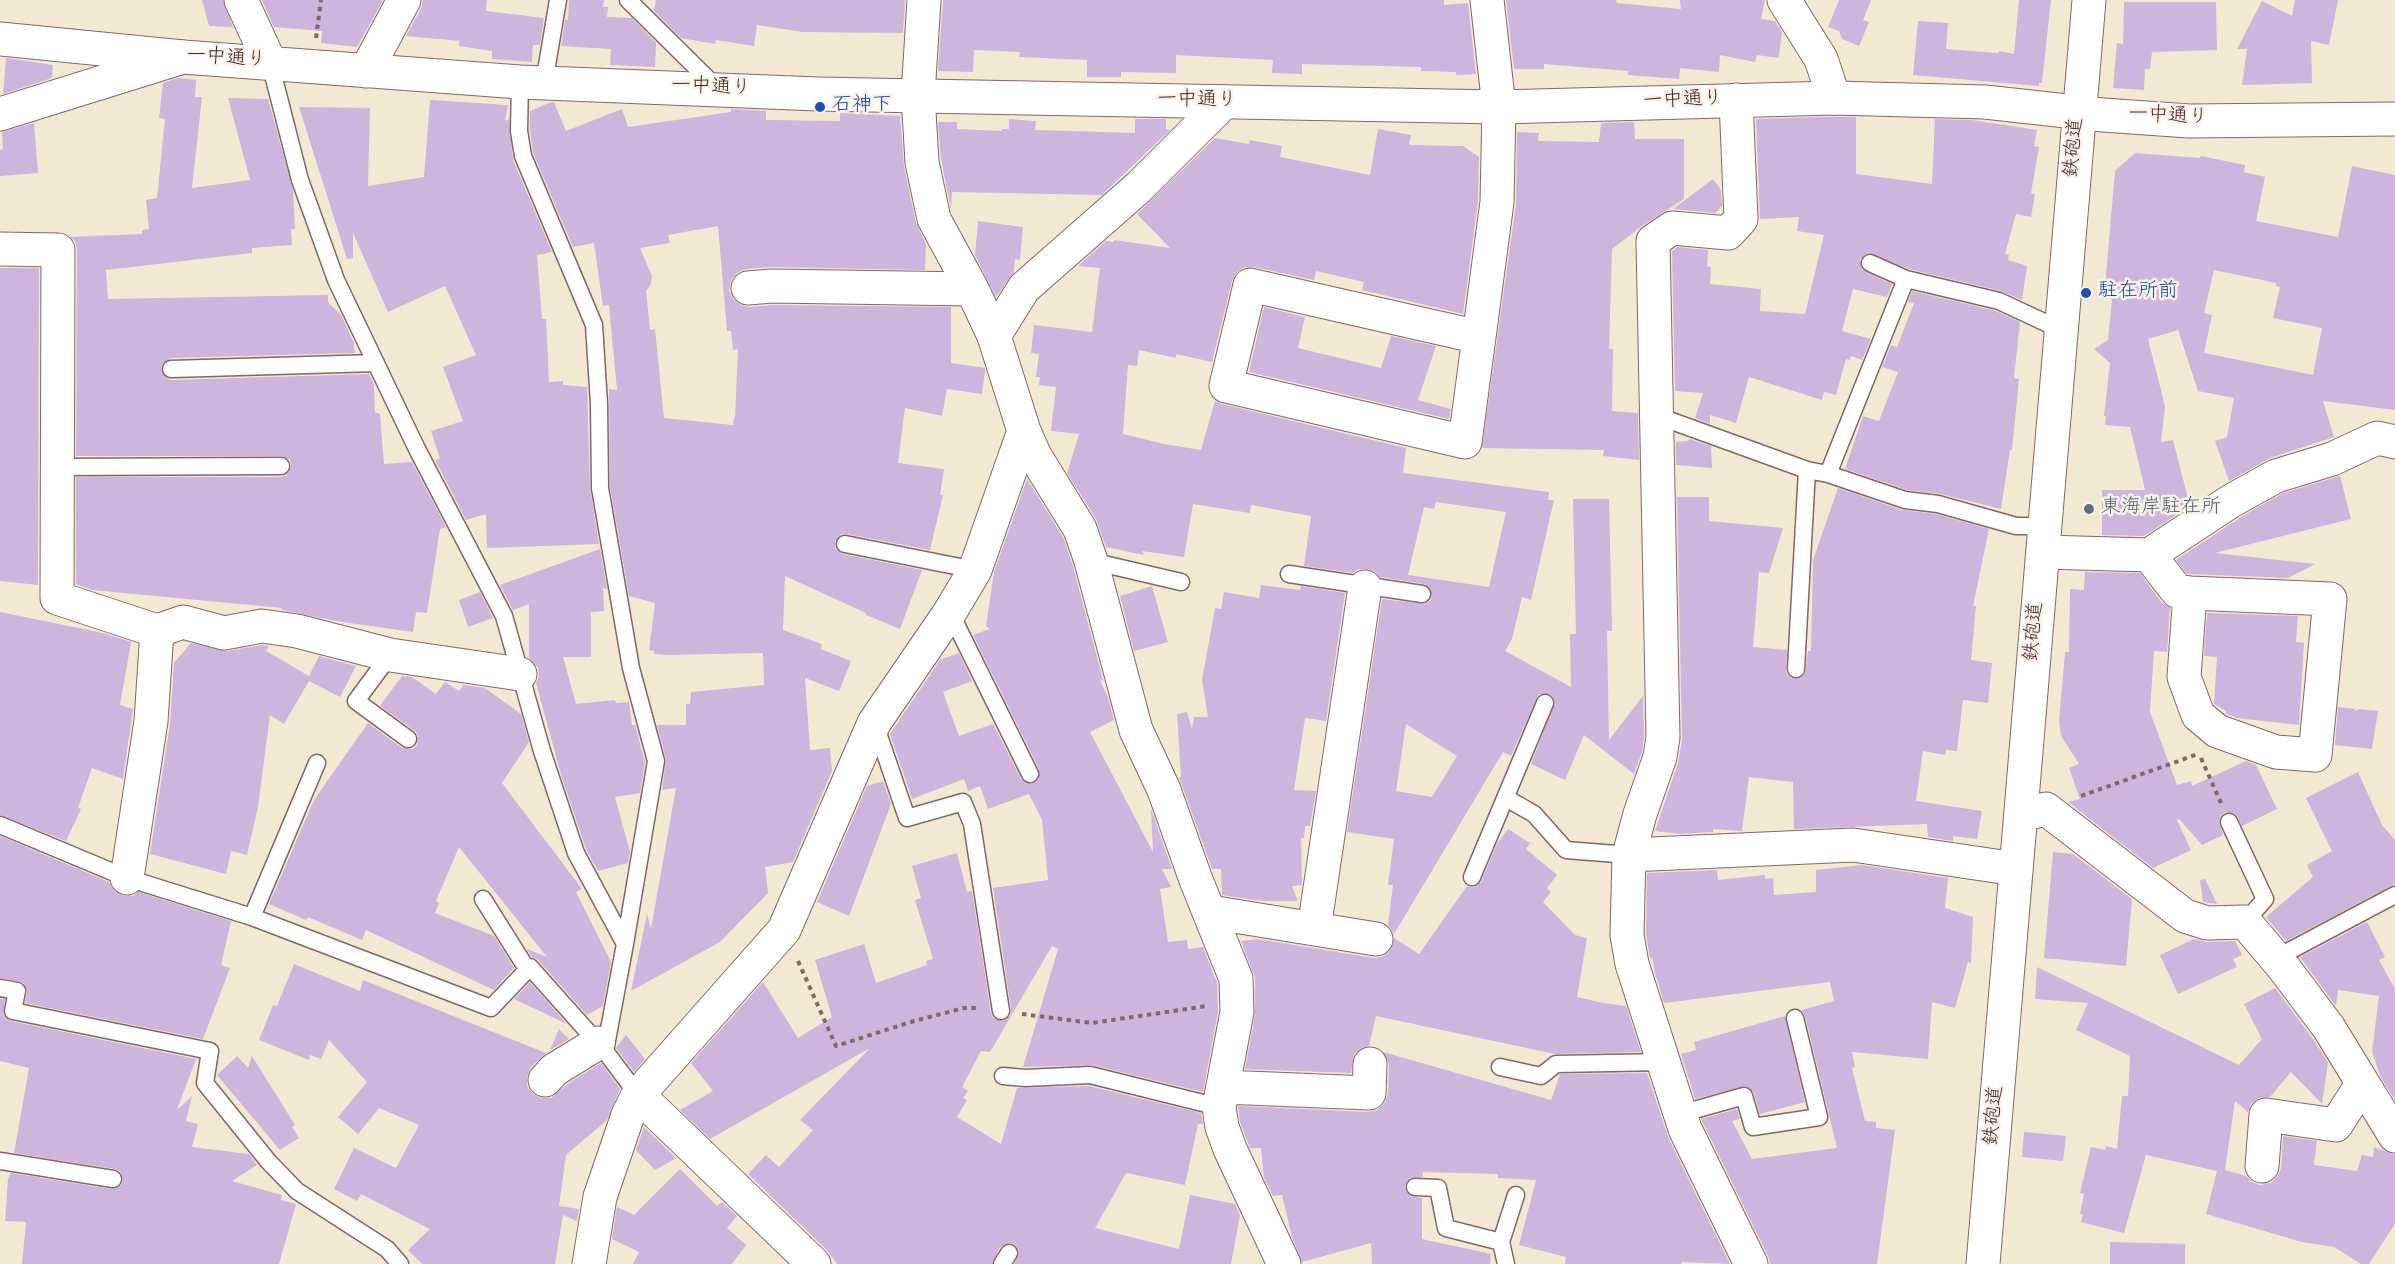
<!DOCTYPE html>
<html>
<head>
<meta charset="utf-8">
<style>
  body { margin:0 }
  canvas { display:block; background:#f3e9d3 }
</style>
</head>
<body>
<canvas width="2395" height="1264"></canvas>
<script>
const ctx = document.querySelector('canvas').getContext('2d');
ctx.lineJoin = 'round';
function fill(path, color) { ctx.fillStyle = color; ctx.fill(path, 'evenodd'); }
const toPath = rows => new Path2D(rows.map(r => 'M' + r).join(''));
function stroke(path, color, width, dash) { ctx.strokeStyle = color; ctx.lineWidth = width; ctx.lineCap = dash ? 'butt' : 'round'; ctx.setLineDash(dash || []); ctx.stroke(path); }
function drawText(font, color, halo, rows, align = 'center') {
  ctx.font = font + ' Dekko,"Klee One",sans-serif'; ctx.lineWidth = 5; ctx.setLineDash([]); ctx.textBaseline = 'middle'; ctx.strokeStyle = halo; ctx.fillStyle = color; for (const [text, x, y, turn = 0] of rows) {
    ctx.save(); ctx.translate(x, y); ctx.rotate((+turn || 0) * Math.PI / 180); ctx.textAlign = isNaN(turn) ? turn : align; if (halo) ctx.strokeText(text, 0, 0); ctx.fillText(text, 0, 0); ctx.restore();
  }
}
fill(toPath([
  [202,0,223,0,233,27,209,26],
  [262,0,383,0,357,47,321,43,322,31,274,27],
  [423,0,487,0,486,11,544,18,540,45,533,45,532,62,492,59,492,51,459,46,460,41,406,36,421,9],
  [569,0,604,0,603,7,608,7,607,17,632,18,656,43,655,67,610,65,611,49,561,46,565,20,568,20],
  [656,0,905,0,903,33,803,32,757,25,754,46,716,40,715,44,681,38,654,11],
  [943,0,1444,0,1444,5,1468,3,1476,74,1456,75,1456,72,1421,71,1421,67,1302,64,1302,74,1272,73,1273,60,1176,55,1176,73,1121,72,1121,77,1087,77,1087,60,1019,57,1020,52,974,50,973,72,938,71],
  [1506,0,1616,0,1617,3,1681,9,1680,0,1765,0,1761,19,1775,21,1782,32,1779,55,1778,58,1757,55,1755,62,1720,55,1719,72,1680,68,1679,79,1628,75,1628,71,1544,64,1544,69,1514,69],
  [1839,0,1871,0,1863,20,1869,22,1859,46,1842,39,1839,31,1828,27],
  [2019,0,2051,0,2042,83,2039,83,2039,86,1913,75,1918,21,1948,23,1946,49,1998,53,1999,51,2014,54],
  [2295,0,2338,0,2329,45,2311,41,2312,83,2242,85,2247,49,2237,49,2262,1,2292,16],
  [2124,2,2216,2,2217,50,2152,52,2150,69,2145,69,2144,90,2113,88,2117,43,2123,44],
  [6,58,53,65,52,78,3,94],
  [178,78,196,80,195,97,202,97,192,188,250,180,228,98,268,99,293,190,295,229,291,229,292,245,252,248,252,253,106,270,108,299,328,295,328,302,341,315,354,343,355,353,171,358,162,364,161,370,166,378,171,380,369,374,374,384,375,412,380,414,384,464,412,462,446,527,440,529,427,613,416,612,413,632,336,621,282,610,282,608,92,590,76,584,76,477,281,477,287,475,291,467,290,460,281,456,76,456,77,250,75,241,70,237,142,234,142,230,149,229,146,200,157,198,165,119,159,118,163,83],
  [430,100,508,105,505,121,509,119,513,160,552,252,537,255,542,319,546,319,549,382,563,381,563,385,587,387,590,488,599,544,487,548,486,514,466,520,435,460,440,459,431,431,463,421,443,367,476,355,445,286,388,312,353,233,353,258,347,259,299,107,370,108,368,186,424,177],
  [551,102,554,102,566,131,622,109,628,127,731,112,731,109,766,111,766,120,840,121,840,113,900,116,904,166,916,223,926,244,925,270,772,267,746,269,738,272,731,280,729,290,733,299,741,305,749,307,773,305,951,307,951,363,985,368,985,371,982,394,947,389,942,416,905,408,898,463,944,469,940,495,943,495,930,550,847,534,841,534,835,541,835,548,843,554,922,570,900,629,866,615,866,613,785,576,783,630,822,644,821,649,851,661,839,691,805,678,810,750,830,748,832,771,793,862,765,867,768,893,720,942,631,991,647,914,651,929,676,788,662,790,666,759,657,725,686,725,686,704,690,704,691,692,764,685,763,653,667,655,654,654,654,651,649,650,655,603,629,596,610,487,609,389,617,390,609,305,603,306,594,243,573,247,533,153,530,130,530,111],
  [718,226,727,331,731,331,733,350,738,349,735,417,734,417,733,425,664,418,655,329,650,330,646,291,651,284,652,276,640,248,670,243,668,235],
  [1820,117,1856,117,1856,174,1932,184,1935,119,1972,120,2037,130,2034,146,2039,147,2031,193,2035,194,2031,217,2016,214,2005,254,2009,255,2008,260,2027,266,2022,300,2001,291,1909,269,1868,253,1860,259,1862,270,1892,284,1887,297,1853,289,1842,331,1871,339,1862,360,1851,356,1850,360,1846,359,1836,395,1824,392,1822,400,1749,377,1736,423,1710,415,1710,424,1695,418,1703,393,1675,391,1672,251,1677,247,1708,250,1707,266,1711,267,1710,284,1761,289,1760,311,1805,314,1824,235,1797,231,1799,217,1760,219,1756,119],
  [1009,119,1036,121,1035,130,1135,133,1135,119,1166,119,1166,129,1170,130,1102,195,952,192,951,209,941,159,938,122,957,122,957,129,1002,131,1002,129,1009,129],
  [1634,122,1635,139,1684,139,1684,199,1642,226,1612,249,1609,349,1613,349,1612,411,1638,413,1639,460,1603,456,1604,450,1482,448,1516,204,1517,132,1539,133,1538,141,1599,142,1601,123],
  [34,123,38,173,0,176,0,150,3,149,2,132],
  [1378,129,1411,135,1409,145,1463,146,1479,157,1478,201,1463,314,1362,290,1364,282,1316,271,1314,280,1254,267,1244,267,1236,273,1232,281,1212,362,1176,354,1176,358,1139,350,1137,366,1128,365,1123,434,1164,444,1201,450,1215,401,1222,404,1406,448,1403,473,1549,492,1548,500,1554,500,1531,600,1522,597,1512,639,1505,651,1571,687,1570,634,1576,634,1573,499,1609,499,1612,631,1607,631,1609,740,1643,696,1644,736,1642,752,1634,774,1584,735,1565,780,1531,764,1555,702,1550,694,1539,694,1511,756,1503,752,1394,934,1388,924,1393,885,1388,885,1394,839,1347,832,1382,599,1425,604,1431,600,1431,590,1424,584,1380,577,1376,572,1368,569,1359,569,1353,573,1304,566,1311,516,1251,505,1250,513,1193,504,1184,557,1142,551,1144,555,1106,547,1096,519,1067,473,1079,434,1051,431,1056,387,1039,385,1040,377,1036,377,1039,354,1031,353,1034,325,1092,332,1100,268,1078,266,1106,241,1114,242,1114,240,1170,248,1137,214,1215,138,1249,144,1250,140,1282,146,1280,157,1370,175],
  [1436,502,1506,512,1489,587,1408,575,1424,507,1434,509],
  [1406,724,1457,756,1432,797,1396,791],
  [2135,153,2200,158,2201,156,2245,165,2244,172,2265,177,2256,221,2338,237,2352,166,2395,175,2395,410,2323,401,2334,437,2270,458,2229,481,2215,441,2227,437,2234,398,2198,391,2178,330,2148,339,2165,406,2161,442,2173,440,2190,506,2144,536,2102,535,2102,490,2145,490,2130,427,2105,425,2106,416,2104,416,2110,363,2094,349,2108,340,2112,299,2104,298,2115,171],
  [2214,270,2276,283,2276,286,2280,287,2273,318,2322,328,2313,375,2204,353,2212,315,2204,313],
  [1713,179,1721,190,1722,206,1715,213,1673,209],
  [978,221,1023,227,1020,260,1015,259,1014,272,996,297,975,255],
  [0,268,39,268,38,585,0,581],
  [1912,291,1996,311,2020,322,2014,378,2019,379,2012,450,2010,450,2001,509,1941,494,1907,490,1845,469,1863,416,1879,421,1898,372,1882,367,1891,345,1897,347,1914,303,1908,302],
  [1264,307,1305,317,1298,348,1381,368,1391,336,1436,346,1418,400,1451,409,1449,419,1249,372],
  [1689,439,1711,446,1712,468,1676,465,1676,442,1688,441],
  [2340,476,2351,519,2215,553,2315,564,2288,578,2187,574,2176,560,2241,517,2283,493],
  [1027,479,1063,537,1073,566,1103,680,1100,681,1108,697,1114,720,1090,732,1153,852,1151,809,1172,869,1162,869,1171,887,1160,889,1168,942,1187,940,1188,949,1203,947,1217,983,1218,1011,1203,1092,1092,1065,1023,1067,1058,949,1052,946,990,1052,981,1051,962,1087,968,1091,963,1098,967,1100,957,1117,1001,1144,1017,1088,1089,1086,1201,1113,1203,1124,1198,1124,1185,1185,1126,1173,1095,1228,1179,1249,1190,1195,1235,1204,1240,1215,1231,1264,1014,1264,1019,1254,1019,1249,1014,1244,1009,1243,1000,1247,992,1264,837,1264,827,1250,748,1174,766,1155,779,1167,813,1130,800,1120,870,1048,710,1139,680,1110,713,1091,691,1063,763,982,798,1038,832,1017,815,960,864,944,876,983,927,965,926,961,933,959,915,900,921,898,912,866,957,853,967,892,972,891,991,1013,993,1018,1002,1021,1011,1015,1011,1009,993,888,1048,880,1042,820,1029,794,988,809,980,786,968,791,964,779,912,799,890,734,940,660,959,653,972,681,943,692,959,736,993,724,1021,779,1030,784,1039,779,1039,769,973,635,990,629,986,626,994,572],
  [1838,488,1902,510,1936,514,1989,529,1973,606,1976,606,1971,660,1992,663,1988,703,1963,700,1957,751,1946,750,1945,755,1923,751,1916,801,1982,811,1977,839,1953,836,1953,841,1928,837,1927,824,1794,829,1793,782,1749,777,1742,831,1713,829,1713,832,1679,834,1655,831,1678,763,1682,740,1677,497,1709,497,1709,521,1783,528,1769,573,1759,572,1753,647,1787,650,1786,673,1791,678,1796,679,1805,674,1808,651,1811,651,1813,560],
  [600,549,607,589,603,588,604,611,591,612,591,657,563,657,576,704,615,700,616,703,629,702,632,725,635,725,645,762,640,793,615,797,630,852,628,863,598,871,586,849,562,778,536,683,539,676,538,668,529,658,529,604,513,610,500,585],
  [2085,572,2140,573,2162,603,2170,607,2167,652,2154,651,2150,712,2177,785,2191,781,2192,786,2246,761,2256,765,2277,809,2242,826,2235,814,2225,812,2220,817,2219,822,2223,835,2202,845,2179,819,2177,820,2191,850,2153,868,2068,802,2080,799,2069,768,2079,764,2061,736,2059,721,2065,652,2069,652,2070,589,2084,590],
  [1261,585,1300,590,1301,586,1345,593,1326,721,1305,718,1294,790,1316,791,1310,826,1305,826,1304,838,1301,838,1302,885,1292,886,1298,901,1261,901,1222,895,1221,869,1212,869,1179,777,1181,777,1177,714,1187,712,1192,729,1194,717,1208,717,1202,680,1215,608,1221,609,1224,592,1259,598],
  [1152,586,1168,642,1134,651,1120,596],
  [480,592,493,618,468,627,459,600],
  [0,612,103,633,131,642,120,705,133,709,123,779,92,768,78,808,81,809,66,841,0,815],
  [2207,613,2298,616,2296,642,2304,643,2299,725,2237,718,2226,714,2226,711,2214,704,2217,657,2204,656],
  [191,643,227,651,262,645,269,646,266,651,309,676,319,656,356,666,340,697,309,681,284,724,270,715,258,807,247,855,231,851,226,874,150,854,170,724,174,663],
  [402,676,412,677,436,694,445,682,459,691,464,685,485,688,521,714,529,742,502,783,582,889,576,892,611,962,603,1006,587,1015,538,960,532,957,527,949,547,957,459,847,436,901,439,903,435,913,494,936,514,968,494,990,366,930,362,940,308,917,306,920,269,904,314,800,368,723,402,748,412,749,417,745,418,735,415,731,380,706],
  [2338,707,2355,709,2355,711,2359,709,2378,711,2372,749,2335,745],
  [2358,772,2382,825,2395,840,2395,884,2286,941,2266,917,2313,877,2307,865,2332,851,2306,798],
  [883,781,891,804,849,916,817,902,867,786],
  [1508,829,1530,843,1526,849,1557,875,1547,888,1551,892,1543,902,1575,935,1587,938,1577,997,1603,1003,1626,1006,1641,1052,1555,1054,1376,1016,1369,1046,1361,1048,1354,1054,1351,1073,1245,1069,1255,1015,1255,978,1241,941,1258,939,1374,958,1382,957,1390,951,1394,938,1419,954,1467,886,1474,887,1481,882,1497,844],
  [0,836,109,882,115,892,124,896,133,896,138,892,231,921,221,965,230,968,203,1039,25,1003,27,992,24,983,0,978],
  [2053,852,2073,854,2115,886,2111,888,2116,887,2132,899,2126,966,2044,958],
  [1862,865,1948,878,1945,908,1973,917,1971,963,1968,962,1955,1008,1932,1002,1928,1059,1852,1052,1855,1067,1852,1068,1865,1121,1876,1122,1876,1128,1895,1130,1877,1264,1770,1264,1768,1256,1701,1119,1737,1109,1740,1119,1732,1121,1752,1159,1837,1148,1805,1016,1802,1010,1834,1001,1830,982,1664,1003,1655,973,1652,957,1650,958,1646,934,1647,873,1717,870,1718,880,1765,875,1765,879,1773,878,1774,895,1816,892,1816,870],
  [2205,879,2217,904,2203,902,2200,880],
  [2367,922,2385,957,2379,960,2395,989,2395,1100,2381,1078,2372,1052,2379,996,2338,990,2336,1006,2300,957],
  [2194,939,2207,942,2235,941,2242,955,2233,959,2237,967,2178,994,2160,955],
  [294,964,360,991,363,980,546,1053,531,1067,527,1077,527,1086,533,1094,541,1098,551,1098,566,1085,601,1063,620,1089,607,1120,566,1155,559,1206,579,1209,577,1221,563,1215,555,1264,422,1264,408,1250,430,1229,361,1194,357,1201,334,1189,354,1148,396,1168,419,1125,379,1108,358,1134,338,1117,367,1082,329,1040,321,1059,310,1055,309,1060,259,1040,273,1005,277,1006],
  [2037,967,2239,1065,2262,1039,2244,1004,2275,988,2313,1039,2328,1062,2322,1104,2291,1072,2270,1097,2259,1098,2251,1104,2248,1112,2235,1101,2225,1170,2246,1176,2252,1182,2260,1185,2271,1183,2278,1176,2281,1168,2283,1136,2317,1141,2314,1165,2357,1171,2362,1155,2373,1157,2374,1147,2395,1155,2395,1224,2369,1264,2361,1264,2334,1247,2302,1242,2206,1214,2217,1171,2146,1155,2124,1233,2081,1222,2083,1215,2080,1214,2084,1194,2080,1193,2091,1147,2105,1150,2106,1146,2117,1149,2122,1096,2128,1096,2130,1056,2076,1030,2088,1003,2035,999],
  [530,982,567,1024,514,999],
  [0,999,5,999,3,1015,11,1021,196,1059,177,1110,192,1096,186,1121,198,1124,192,1147,249,1154,257,1165,232,1181,282,1195,281,1200,296,1204,279,1264,22,1264,26,1222,5,1221,8,1179,11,1173,111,1189,121,1186,123,1180,120,1171,115,1169,14,1153,29,1068,0,1061],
  [1785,1016,1805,1102,1760,1114,1754,1093,1746,1086,1695,1099,1681,1054,1696,1050,1694,1042],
  [559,1029,569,1039,550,1050],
  [626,1035,645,1059,634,1072,616,1048],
  [1383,1052,1551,1100,1560,1074,1647,1073,1668,1137,1730,1264,1682,1262,1681,1264,1565,1264,1566,1257,1519,1245,1536,1180,1498,1178,1498,1174,1423,1172,1423,1177,1410,1178,1405,1187,1410,1196,1422,1198,1422,1239,1491,1254,1490,1264,1372,1264,1371,1243,1302,1262,1292,1237,1282,1195,1273,1196,1264,1178,1261,1148,1250,1148,1240,1122,1238,1106,1368,1112,1377,1110,1384,1103,1388,1094,1389,1064],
  [237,1056,248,1068,252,1056,295,1125,292,1127,299,1138,280,1150,217,1075],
  [644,1127,676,1158,655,1170,636,1150],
  [2024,1132,2066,1136,2063,1161,2022,1157],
  [680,1169,717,1206,722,1202,737,1216,727,1228,746,1245,732,1264,633,1264,639,1252,612,1239,617,1207,634,1215],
  [2110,1242,2185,1244,2185,1264,2110,1264]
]), '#ceb5dd');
const lane = toPath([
  [628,0,717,88],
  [270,63,300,180,336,280,417,449,504,616,542,751,576,853,625,944,605,1051],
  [520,82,519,131,523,156,594,325,599,404,600,488,631,668,656,761,625,944],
  [544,83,558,0],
  [1870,263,1906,279,1999,301,2061,330],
  [171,369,376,363],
  [1655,415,1807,470,1828,474,1905,500,1938,504,2016,526,2045,526],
  [56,467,281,466],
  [1828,474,1906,279],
  [845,544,975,570],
  [1091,561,1181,582],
  [1289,574,1422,594],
  [950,612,1030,774],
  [390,655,356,701,408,739],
  [1796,669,1807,470],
  [875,724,907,818,963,802,972,824,1001,1011],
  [1506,798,1534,814,1566,850,1629,855],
  [2229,822,2265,899,2245,922],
  [0,825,127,878,252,917,491,1008,530,967,605,1051,638,1095],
  [1472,877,1545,703],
  [483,899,527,969],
  [252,917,317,763],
  [2276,958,2395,895],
  [0,988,17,991,13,1011,210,1051,205,1083,268,1161,297,1191,387,1249,400,1264],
  [1500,1067,1541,1076,1556,1064,1665,1062],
  [1003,1076,1025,1078,1090,1075,1219,1107],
  [1680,1114,1744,1096,1753,1127,1819,1117,1795,1018],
  [0,1161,113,1179],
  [1415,1187,1438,1188,1446,1228,1501,1242],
  [1002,1264,1009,1253],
  [1506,1264,1501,1242,1516,1195]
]);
const street = toPath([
  [241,0,270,63],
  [1784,0,1821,59,1834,98],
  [366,71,404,0],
  [1736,100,1741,219,1728,233,1672,228,1653,241,1663,737,1660,757,1640,814,1629,855,1627,935,1632,964,1685,1129,1751,1264],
  [0,114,183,57],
  [0,249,58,250,57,598,157,631,183,622,224,633,262,626,297,631,390,655,520,674],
  [748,288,772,286,972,289],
  [994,336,1024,288,1139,187,1224,102],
  [1479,337,1250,285,1226,386,1465,442,1497,202,1499,107,1487,0],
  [1024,431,1035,456,1080,529,1091,561,1136,730,1164,790,1196,880,1236,979,1237,1012,1219,1107,1222,1127,1230,1149,1284,1264],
  [2043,552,2149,555,2231,501,2276,476,2332,459,2377,438,2395,442],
  [2149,555,2177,591,2190,593,2184,677,2198,715,2217,731,2276,752,2315,755,2330,599,2190,593],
  [2021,815,2046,809,2185,916,2207,923,2245,922,2284,968,2329,1028,2395,1136],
  [1629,855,1853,845,2016,869],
  [127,878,151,721,157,631],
  [1210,912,1376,939],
  [1314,929,1365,587],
  [545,1080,554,1070,598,1043],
  [1223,1087,1369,1093,1370,1064],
  [638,1095,814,1264],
  [2262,1166,2266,1115,2336,1125,2362,1084],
  [589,1264,600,1197,628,1115,638,1095,784,930,874,723,950,612,975,570,1024,431,994,336,972,289,934,219,922,162,918,95,924,0]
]);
const secondary = toPath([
  [0,39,183,57,520,82,818,94,1499,107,1834,98,1985,102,2103,115,2189,121,2395,119],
  [1983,1264,2089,0]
]);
stroke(lane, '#856666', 19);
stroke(street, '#856666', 35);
stroke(secondary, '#856666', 35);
stroke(toPath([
  [316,38,321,0],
  [2201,758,2221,803],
  [2081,796,2198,754],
  [798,961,836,1046,914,1021,964,1008,978,1008],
  [1022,1014,1092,1023,1207,1006]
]), '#856666', 4, [4.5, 4.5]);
stroke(lane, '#fff', 16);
stroke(street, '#fff', 33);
stroke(secondary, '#fff', 33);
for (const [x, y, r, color] of [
  [820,107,6,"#1a4fb4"],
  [2086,293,6,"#1a4fb4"],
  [2089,509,6,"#5c6f8a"]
]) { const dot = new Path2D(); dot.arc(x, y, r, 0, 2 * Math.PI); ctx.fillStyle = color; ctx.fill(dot); stroke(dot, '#f7f3e8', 2); }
drawText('20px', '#4a1f2b', '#f7f3e8', [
  ["一中通り",226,60,4],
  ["一中通り",711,89,2],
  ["一中通り",1197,102,1],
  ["一中通り",1683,102,-2],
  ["一中通り",2168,118,3],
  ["鉄砲道",2076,148,-85],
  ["鉄砲道",2036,632,-85],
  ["鉄砲道",1996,1116,-85]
]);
drawText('20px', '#164399', '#f7f3e8', [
  ["石神下",832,107],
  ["駐在所前",2098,293]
], 'left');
drawText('20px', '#4e5e75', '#f7f3e8', [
  ["東海岸駐在所",2101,509]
], 'left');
</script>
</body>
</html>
